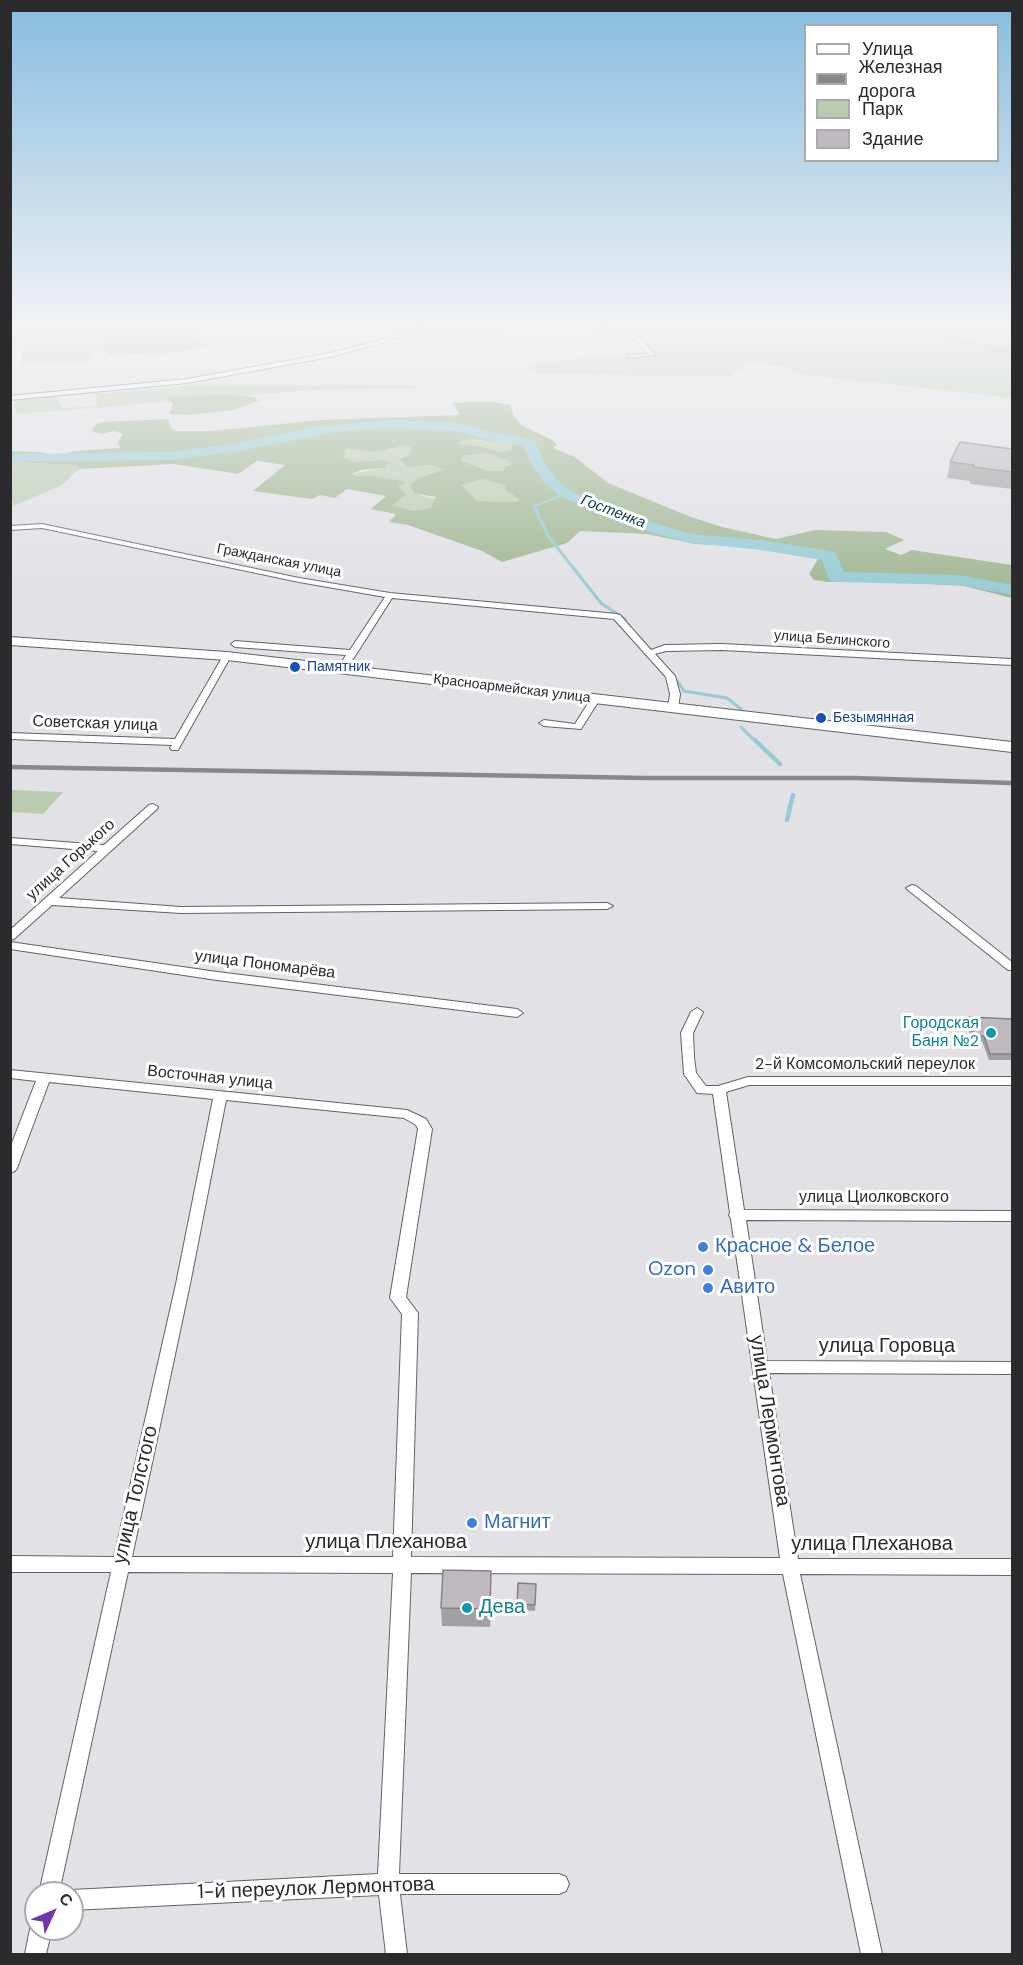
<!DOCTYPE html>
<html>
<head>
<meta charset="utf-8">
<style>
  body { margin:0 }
  #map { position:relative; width:1023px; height:1965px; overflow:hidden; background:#e1e1e6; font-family:"DM Sans",sans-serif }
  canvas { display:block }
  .frame { position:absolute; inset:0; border:12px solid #2b2b2d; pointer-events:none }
  .legend { position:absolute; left:804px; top:24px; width:195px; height:138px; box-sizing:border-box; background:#fff; border:2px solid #aaaaab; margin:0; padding:8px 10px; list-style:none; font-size:18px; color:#2b2b2d }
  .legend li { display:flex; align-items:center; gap:12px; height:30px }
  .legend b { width:30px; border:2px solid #aaaaab }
  .north { position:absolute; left:24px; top:1881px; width:60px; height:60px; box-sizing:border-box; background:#fff; border:2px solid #aaaaab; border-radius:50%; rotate:46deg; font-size:16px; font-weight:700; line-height:24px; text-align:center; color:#2b2b2d }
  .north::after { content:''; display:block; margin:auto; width:21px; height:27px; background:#6f37ad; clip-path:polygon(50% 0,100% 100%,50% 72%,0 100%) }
</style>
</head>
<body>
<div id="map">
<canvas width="1023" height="1965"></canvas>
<div class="frame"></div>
<ul class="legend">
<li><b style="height:8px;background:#fff"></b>Улица</li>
<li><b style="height:8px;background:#88888c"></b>Железная дорога</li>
<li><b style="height:16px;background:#baccaf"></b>Парк</li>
<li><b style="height:16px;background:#bebabf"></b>Здание</li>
</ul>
<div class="north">С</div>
</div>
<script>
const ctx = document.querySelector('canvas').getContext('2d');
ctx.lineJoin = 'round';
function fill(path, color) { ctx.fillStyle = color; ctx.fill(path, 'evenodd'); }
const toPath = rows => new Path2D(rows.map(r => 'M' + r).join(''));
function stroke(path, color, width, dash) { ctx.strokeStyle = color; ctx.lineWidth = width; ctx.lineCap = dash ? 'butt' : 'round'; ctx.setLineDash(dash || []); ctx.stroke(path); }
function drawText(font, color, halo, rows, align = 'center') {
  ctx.font = font + ' "DM Sans",sans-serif'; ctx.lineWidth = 6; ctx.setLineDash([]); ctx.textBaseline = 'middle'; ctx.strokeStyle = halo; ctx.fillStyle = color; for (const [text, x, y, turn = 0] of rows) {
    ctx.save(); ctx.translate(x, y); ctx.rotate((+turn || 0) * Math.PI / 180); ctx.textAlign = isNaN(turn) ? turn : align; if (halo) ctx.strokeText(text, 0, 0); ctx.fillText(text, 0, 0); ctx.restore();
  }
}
fill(toPath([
  [10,328,100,328,106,350,95,351,91,362,20,365,24,348,11,347],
  [412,328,496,328,504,336,460,343,451,334,373,341],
  [534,328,1012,328,1012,398,797,374,784,366,749,364,730,376,539,374,524,364,644,352,629,337,601,330],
  [361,385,415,386,414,388,313,390,17,414,14,404,17,401,55,396,63,408,97,406,96,394,187,386],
  [472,439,494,442,508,441,511,442,512,449,501,452,480,446,458,444,463,440],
  [408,445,411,446,409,454,400,457,408,467,431,465,443,470,421,477,421,496,437,499,431,508,413,511,391,505,386,480,370,476,355,477,350,474,384,468,382,460,355,462,343,457,346,449,376,452],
  [485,453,509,461,512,464,508,465,504,471,487,471,461,460,461,457,463,456],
  [11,462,78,465,79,469,62,485,11,507,14,502,11,502],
  [483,479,497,481,507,485,511,495,521,499,516,502,477,501,460,485],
  [11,790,63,792,43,814,11,812]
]), '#baccaf');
fill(toPath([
  [100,328,203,328,194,337,209,346,170,353,107,355],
  [899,328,924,328,980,342,978,345,984,346,992,344,1012,350,1012,357],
  [225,394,255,397,258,401,234,410,189,415,169,414,173,404,169,399,171,397],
  [469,402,492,402,510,405,514,416,521,425,552,440,557,445,553,448,575,457,608,483,691,517,722,527,776,539,815,530,886,532,904,540,885,549,901,555,912,550,1012,565,1012,598,964,586,878,581,828,582,814,580,809,574,818,559,768,548,695,544,647,534,580,531,567,543,502,562,482,551,408,525,389,522,396,514,371,509,386,496,347,489,335,498,320,495,312,499,253,491,285,465,257,461,238,474,174,464,79,469,77,465,11,462,11,451,39,452,60,456,74,451,120,448,118,442,123,434,115,431,102,434,94,432,92,429,98,423,103,422,168,419,172,429,176,431,212,431,321,420,460,415,453,403],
  [472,439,494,442,508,441,511,442,512,449,501,452,480,446,458,444,463,440],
  [408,445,411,447,409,454,399,459,408,467,431,465,443,470,421,477,410,485,414,493,436,497,431,508,413,511,392,505,406,495,398,486,405,483,404,481,370,476,355,476,351,474,361,470,384,468,390,462,382,460,355,462,343,457,346,449,376,452],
  [485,453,509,461,512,464,505,467,504,471,487,471,461,460,463,456],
  [483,479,506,485,505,490,520,500,516,502,477,501,461,485]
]), '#9fb692');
stroke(toPath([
  [535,508,534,506,566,494]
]), '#95cbd4', 2);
stroke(toPath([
  [534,506,548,536,601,603,626,620],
  [671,672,684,691,727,698,741,709],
  [741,727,756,742]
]), '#95cbd4', 3);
stroke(toPath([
  [755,740,780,764],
  [787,820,793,795]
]), '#95cbd4', 4.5);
fill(toPath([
  [389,420,458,423,495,433,534,440,546,465,556,479,571,491,660,525,692,534,761,540,835,552,844,572,960,575,1012,585,1012,595,960,585,837,582,831,581,828,577,822,560,761,550,685,542,648,531,561,497,546,485,534,469,523,446,493,441,457,431,389,428,341,431,233,452,172,460,10,462,10,454,172,452,233,444,313,427,389,420]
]), '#95cbd4');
const street = toPath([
  [413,328,422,328,385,342,330,357,187,383,10,400,10,396,187,379,330,353,381,340,413,328],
  [600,328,609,328,639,338,656,355,628,358,630,355,648,354,635,340,600,328],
  [42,524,299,578,390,593,617,614,620,615,651,650,665,645,722,644,1012,659,1012,665,722,650,666,651,655,654,675,676,680,694,678,708,673,711,668,708,670,694,666,677,614,619,392,598,357,653,344,672,341,673,337,670,346,655,235,647,231,644,235,641,350,650,385,597,299,582,42,528,10,530,10,526,42,524],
  [227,653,231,656,178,750,172,750,170,748,172,745,10,739,10,733,175,739,223,656,227,653],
  [595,696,600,699,581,729,544,726,539,723,544,720,575,724,592,697,595,696],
  [153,804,158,807,157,809,59,898,181,907,607,903,613,906,607,909,181,913,52,905,14,939,10,940,10,930,98,851,10,844,10,838,104,845,149,805,153,804],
  [912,885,916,886,1012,962,1012,970,1008,970,908,890,906,888,912,885],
  [10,942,217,972,517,1009,523,1013,517,1017,217,980,10,949,10,942],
  [697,1008,703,1012,693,1033,694,1057,696,1073,706,1086,718,1086,748,1077,1012,1077,1012,1085,749,1085,726,1092,744,1210,1012,1211,1012,1221,746,1220,767,1361,1012,1362,1012,1374,769,1373,798,1559,1012,1559,1012,1575,800,1574,882,1954,861,1954,783,1574,411,1573,399,1874,559,1874,566,1877,569,1884,566,1891,559,1894,400,1894,407,1954,386,1954,379,1895,72,1910,72,1893,64,1893,72,1890,378,1874,393,1573,128,1572,59,1893,39,1893,111,1572,10,1572,10,1556,114,1557,176,1284,213,1099,49,1082,17,1168,15,1171,10,1173,10,1148,36,1081,10,1078,10,1070,407,1110,426,1119,432,1129,406,1297,418,1313,411,1557,780,1558,731,1219,729,1215,730,1213,713,1094,697,1093,684,1074,681,1033,691,1012,697,1008],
  [226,1100,404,1118,416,1125,418,1129,390,1298,402,1314,393,1557,132,1557,190,1284,226,1100],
  [36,1920,36,1929,52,1929,46,1954,25,1954,30,1929,34,1922,36,1920]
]);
const primary = toPath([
  [10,637,227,652,1012,742,1012,752,227,660,10,645,10,637]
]);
stroke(street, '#636267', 2);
stroke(primary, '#636267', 2);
fill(street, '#fff');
fill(primary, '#fff');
stroke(toPath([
  [10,767,647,778,855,778,1012,783]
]), '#88888c', 4.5);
fill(toPath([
  [1012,449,1012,489,970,484,970,481,947,478,950,462],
  [968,1017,1012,1019,1012,1060,989,1060,982,1041,973,1041,966,1023],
  [518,1583,536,1584,535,1611,517,1610],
  [491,1589,490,1627,442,1626,441,1608]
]), '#a3a0a4');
fill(toPath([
  [491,1571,491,1589,490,1627,490,1609]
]), '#858286');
const building = toPath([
  [960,442,1012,449,1012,472,973,467,974,465,950,462,960,442],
  [968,1017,1012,1019,1012,1054,990,1054,984,1036,974,1036,968,1017],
  [443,1570,491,1571,490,1609,441,1608,443,1570],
  [518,1583,536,1584,535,1605,517,1604,518,1583]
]);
fill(building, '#bebabf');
stroke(building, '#858286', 1.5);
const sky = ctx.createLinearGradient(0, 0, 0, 603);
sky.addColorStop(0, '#87bde0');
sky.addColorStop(0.54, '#f2f2f4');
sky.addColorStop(1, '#f2f2f400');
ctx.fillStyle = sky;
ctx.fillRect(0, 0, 1023, 603);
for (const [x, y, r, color] of [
  [295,667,6,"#1a4fb4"],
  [821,718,6,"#1a4fb4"],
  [991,1033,6,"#0f9aa8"],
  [703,1247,6,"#3f7fe0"],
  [708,1270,6,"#3f7fe0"],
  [708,1288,6,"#3f7fe0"],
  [472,1523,6,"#3f7fe0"],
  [467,1608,6,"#0f9aa8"]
]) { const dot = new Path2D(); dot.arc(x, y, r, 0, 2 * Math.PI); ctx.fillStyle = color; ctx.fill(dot); stroke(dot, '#fff', 2); }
drawText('14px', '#2b2b2d', '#fff', [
  ["Гражданская улица",279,561,11],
  ["улица Белинского",832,640,4],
  ["Красноармейская улица",512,689,7]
]);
drawText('14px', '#164399', '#fff', [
  ["Памятник",307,667],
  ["Безымянная",833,718]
], 'left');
drawText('italic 15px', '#0f4148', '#fff', [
  ["Гостенка",613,512,21]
]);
drawText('16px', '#2b2b2d', '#fff', [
  ["Советская улица",95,724,2],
  ["улица Горького",71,860,-42],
  ["улица Пономарёва",265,965,7],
  ["2-й Комсомольский переулок",865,1065],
  ["Восточная улица",210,1078,6],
  ["улица Циолковского",874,1198]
]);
drawText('16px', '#0d838f', '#fff', [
  ["Городская",979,1024],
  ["Баня №2",979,1042]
], 'right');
drawText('20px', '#366cbe', '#fff', [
  ["Красное & Белое",715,1247],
  ["Ozon",696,1270,"right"],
  ["Авито",720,1288],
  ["Магнит",484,1523]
], 'left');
drawText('20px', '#2b2b2d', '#fff', [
  ["улица Горовца",887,1347],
  ["улица Лермонтова",769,1421,81],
  ["улица Толстого",136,1495,-77],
  ["улица Плеханова",386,1543],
  ["улица Плеханова",872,1545],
  ["1-й переулок Лермонтова",316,1889,-2]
]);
drawText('20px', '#0d838f', '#fff', [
  ["Дева",479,1608]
], 'left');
</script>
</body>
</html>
